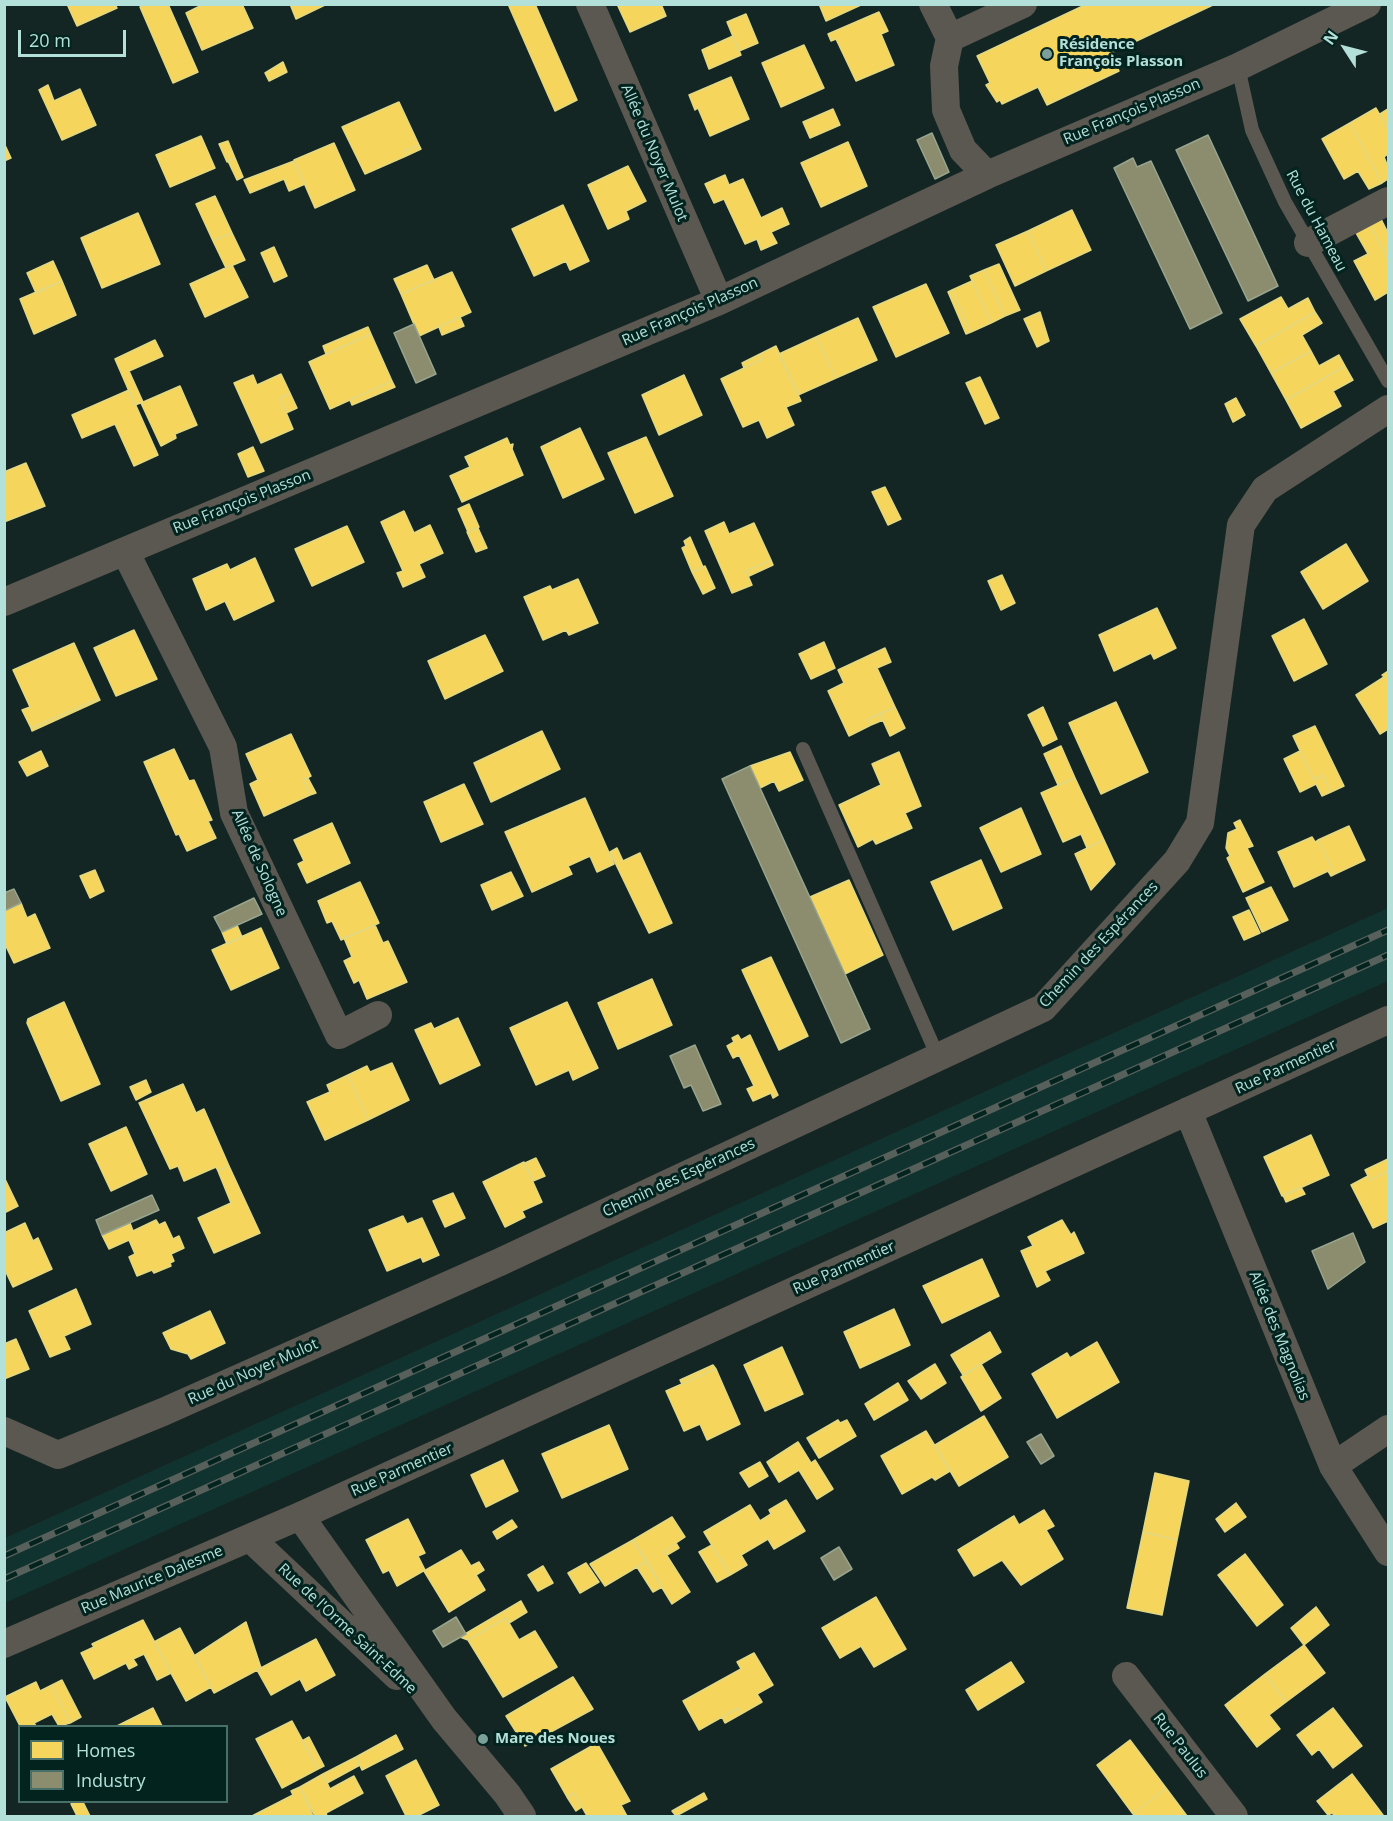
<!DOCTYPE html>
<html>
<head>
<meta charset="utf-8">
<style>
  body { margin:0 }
  #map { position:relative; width:1393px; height:1821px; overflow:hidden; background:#142623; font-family:"Open Sans",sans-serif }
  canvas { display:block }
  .frame { position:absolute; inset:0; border:6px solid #b3e0d9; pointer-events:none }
  .legend { position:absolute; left:18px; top:1725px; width:210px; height:78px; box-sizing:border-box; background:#03231f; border:2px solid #496f69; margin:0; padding:8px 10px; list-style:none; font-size:18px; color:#b3e0d9 }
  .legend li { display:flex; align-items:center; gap:12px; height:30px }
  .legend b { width:30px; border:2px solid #496f69 }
  .north { position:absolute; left:1315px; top:18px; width:60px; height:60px; -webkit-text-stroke:4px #03231f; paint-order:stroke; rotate:306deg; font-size:16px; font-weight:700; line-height:24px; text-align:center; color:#b3e0d9 }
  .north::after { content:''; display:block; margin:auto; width:21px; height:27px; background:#b3e0d9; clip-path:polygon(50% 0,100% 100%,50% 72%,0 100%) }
  .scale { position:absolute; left:18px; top:30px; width:108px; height:27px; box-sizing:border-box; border:3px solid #b3e0d9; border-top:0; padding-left:8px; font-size:18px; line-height:21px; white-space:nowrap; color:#b3e0d9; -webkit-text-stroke:4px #03231f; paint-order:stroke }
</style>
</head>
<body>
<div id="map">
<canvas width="1393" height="1821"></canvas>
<div class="frame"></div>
<ul class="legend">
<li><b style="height:16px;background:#f6d55c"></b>Homes</li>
<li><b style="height:16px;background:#8c8c6e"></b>Industry</li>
</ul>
<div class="north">N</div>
<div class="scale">20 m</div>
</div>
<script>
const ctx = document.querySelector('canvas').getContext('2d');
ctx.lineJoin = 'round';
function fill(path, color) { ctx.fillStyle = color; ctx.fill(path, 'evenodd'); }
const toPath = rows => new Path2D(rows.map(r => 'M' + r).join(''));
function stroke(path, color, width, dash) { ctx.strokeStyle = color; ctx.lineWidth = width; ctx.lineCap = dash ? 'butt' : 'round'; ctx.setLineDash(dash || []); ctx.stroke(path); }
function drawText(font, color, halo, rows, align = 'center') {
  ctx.font = font + ' "Open Sans",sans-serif'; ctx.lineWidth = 6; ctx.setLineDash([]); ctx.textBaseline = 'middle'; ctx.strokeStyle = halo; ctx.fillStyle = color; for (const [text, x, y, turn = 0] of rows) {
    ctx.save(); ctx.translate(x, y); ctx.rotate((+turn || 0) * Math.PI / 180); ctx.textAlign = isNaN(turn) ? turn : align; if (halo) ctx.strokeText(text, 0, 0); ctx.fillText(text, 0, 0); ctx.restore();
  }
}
fill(toPath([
  [1388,908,1388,981,5,1603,5,1538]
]), '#11332f');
const homes = toPath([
  [67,4,115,4,117,8,77,26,67,4],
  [145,4,168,4,198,72,173,83,140,7,145,4],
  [204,4,242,4,253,28,202,50,186,13,204,4],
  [290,4,327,4,296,19,290,4],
  [508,4,535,4,577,100,555,111,508,4],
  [617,4,661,4,666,16,630,32,617,4],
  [819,4,863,4,826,21,819,4],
  [1087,4,1215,4,1111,53,1119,71,1047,105,1038,87,1002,104,1000,100,997,102,986,85,990,83,977,56,1087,4],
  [879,12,888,31,881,34,894,65,856,81,836,39,831,41,828,34,879,12],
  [746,14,758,43,739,51,727,22,746,14],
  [733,36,741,55,709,69,702,50,733,36],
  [804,45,824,88,781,107,762,63,804,45],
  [283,62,287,72,269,81,265,73,283,62],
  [731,77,749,119,710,136,698,108,695,110,689,95,731,77],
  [48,85,54,101,80,89,96,125,62,140,39,90,48,85],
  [399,102,419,145,404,151,406,156,365,174,342,127,399,102],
  [1376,108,1388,129,1388,154,1384,157,1388,167,1388,179,1382,183,1350,123,1376,108],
  [833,109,840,125,810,138,803,122,833,109],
  [1388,109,1388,129,1380,114,1388,109],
  [1350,123,1382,183,1369,189,1358,171,1344,179,1322,139,1350,123],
  [201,136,215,168,170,187,156,155,201,136],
  [228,141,235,158,227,162,219,144,228,141],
  [848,142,867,186,821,207,801,163,848,142],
  [4,143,11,158,4,161,4,143],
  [334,143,355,190,315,208,294,160,334,143],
  [419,145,421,149,406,156,404,151,419,145],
  [235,158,243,177,237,180,228,161,235,158],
  [294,161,305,184,289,191,284,179,250,193,244,180,294,161],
  [628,166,646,201,626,211,629,219,608,229,588,185,628,166],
  [725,175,729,185,743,179,761,218,782,208,789,224,771,232,777,243,761,250,757,239,745,244,724,199,714,203,705,184,725,175],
  [215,196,232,233,213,241,196,204,215,196],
  [563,205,589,261,570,270,566,261,534,276,512,229,563,205],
  [1072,210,1091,250,1046,271,1028,231,1072,210],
  [138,213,160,264,102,288,81,238,138,213],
  [1381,219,1388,233,1388,259,1370,225,1381,219],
  [1370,225,1388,259,1388,292,1375,300,1354,261,1368,254,1356,233,1370,225],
  [1028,231,1046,271,1015,286,996,245,1028,231],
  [232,233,245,260,226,268,213,241,232,233],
  [274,247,287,276,274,282,261,253,274,247],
  [53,261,62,281,36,293,27,273,53,261],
  [999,264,1020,310,1005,316,984,270,999,264],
  [232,265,248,297,205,317,190,284,232,265],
  [427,265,434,280,401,294,394,279,427,265],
  [984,270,1005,316,991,323,970,276,984,270],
  [452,272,471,312,419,336,401,294,452,272],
  [62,281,76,315,34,334,20,299,62,281],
  [972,281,991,323,971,332,952,290,972,281],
  [926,284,949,333,896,357,873,307,926,284],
  [952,290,971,332,966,334,948,292,952,290],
  [1281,297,1288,309,1308,298,1315,312,1256,346,1240,319,1281,297],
  [1040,312,1049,341,1037,347,1024,319,1040,312],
  [1315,312,1322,323,1302,335,1311,351,1271,373,1256,346,1315,312],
  [460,317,464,326,442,335,439,327,460,317],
  [858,318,877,360,836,378,816,337,858,318],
  [368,327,371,334,326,354,323,346,368,327],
  [371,334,392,381,330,409,309,362,371,334],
  [816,337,836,378,798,395,779,354,816,337],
  [155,340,163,356,129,371,143,402,135,405,115,359,155,340],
  [776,346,801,401,786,407,794,425,767,438,759,420,743,427,721,379,763,359,760,354,776,346],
  [1311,351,1319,366,1339,355,1345,366,1286,400,1271,373,1311,351],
  [760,354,763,359,744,368,742,363,760,354],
  [1345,366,1353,380,1333,391,1341,406,1301,428,1286,400,1345,366],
  [281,374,290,393,280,398,293,429,261,443,234,383,253,375,257,385,281,374],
  [684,375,702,415,659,435,642,395,684,375],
  [980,377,999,418,985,424,966,383,980,377],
  [392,381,395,387,352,405,350,400,392,381],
  [180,386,197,425,175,434,176,438,161,446,141,403,180,386],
  [129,390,158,455,134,466,115,424,82,438,72,415,129,390],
  [290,393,297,408,286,413,280,398,290,393],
  [1236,398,1245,415,1233,422,1225,404,1236,398],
  [580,428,604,479,563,498,541,447,580,428],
  [646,437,673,496,635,513,608,453,646,437],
  [507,438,510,445,513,444,512,449,523,475,462,502,450,476,470,467,465,457,507,438],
  [253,447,264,471,248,477,238,454,253,447],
  [26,463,45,506,4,522,4,472,26,463],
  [885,487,901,519,888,525,872,492,885,487],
  [469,504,479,527,468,532,458,509,469,504],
  [404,511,414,533,430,525,443,553,419,564,425,577,403,587,397,573,403,571,381,522,404,511],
  [724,522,729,534,754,523,771,560,746,571,752,585,732,593,705,531,724,522],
  [347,526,364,562,312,586,295,549,347,526],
  [478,528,487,548,476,552,467,532,478,528],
  [690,537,703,567,692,572,682,548,686,546,684,541,690,537],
  [1346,544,1368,581,1323,609,1301,572,1346,544],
  [255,558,274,601,234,620,225,601,206,610,193,579,227,564,230,570,255,558],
  [771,560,773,565,749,576,746,571,771,560],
  [705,566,715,588,703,594,692,572,705,566],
  [1002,575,1015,603,1001,610,988,581,1002,575],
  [578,579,598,623,569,635,566,630,543,640,524,597,550,586,552,590,578,579],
  [1157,608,1176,648,1154,659,1151,653,1114,671,1099,635,1157,608],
  [1304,619,1327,664,1294,681,1272,636,1304,619],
  [134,630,157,679,116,696,94,648,134,630],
  [485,635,503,671,445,699,428,661,485,635],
  [824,642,835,668,811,679,799,654,824,642],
  [74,643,99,698,31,728,22,710,30,707,13,670,74,643],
  [885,648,891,662,877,668,895,707,868,719,871,725,849,736,828,691,844,683,838,670,885,648],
  [1388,671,1388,729,1380,734,1356,695,1384,677,1382,675,1388,671],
  [99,698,100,700,32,731,31,728,99,698],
  [1116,702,1148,772,1101,794,1069,723,1116,702],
  [895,707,905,728,890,736,880,714,895,707],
  [1043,707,1057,739,1043,746,1028,715,1043,707],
  [880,714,883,720,871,725,868,719,880,714],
  [1315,726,1344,786,1331,792,1323,775,1314,780,1293,736,1315,726],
  [542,731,560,769,491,802,474,763,542,731],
  [291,734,311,776,303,780,310,795,264,816,250,784,258,780,246,754,291,734],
  [1061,746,1075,778,1058,785,1044,754,1061,746],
  [174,749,189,781,194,780,212,820,208,821,216,838,187,851,179,834,176,835,144,762,174,749],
  [41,751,48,766,27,776,19,762,41,751],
  [1300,751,1314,780,1323,775,1331,792,1322,796,1316,784,1300,792,1284,759,1300,751],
  [790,752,803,780,779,791,774,781,760,788,750,766,790,752],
  [899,752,921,806,905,813,912,828,876,844,873,839,858,847,839,805,881,785,872,764,899,752],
  [308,778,316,793,310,795,303,780,308,778],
  [1075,778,1104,840,1087,848,1081,834,1063,842,1041,793,1075,778],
  [464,784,483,824,441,842,424,802,464,784],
  [585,798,614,864,597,872,590,856,568,866,572,874,532,892,505,832,585,798],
  [1021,808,1041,854,1001,872,980,828,1021,808],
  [1240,820,1253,846,1247,848,1264,882,1243,892,1227,858,1230,856,1226,848,1228,833,1237,829,1234,823,1240,820],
  [332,823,350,863,307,883,298,864,304,861,294,840,332,823],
  [1349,826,1365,860,1335,874,1318,840,1349,826],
  [1312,837,1315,842,1318,840,1335,874,1331,876,1328,871,1294,887,1278,852,1312,837],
  [1104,840,1115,864,1091,890,1075,854,1104,840],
  [617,848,623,861,640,853,672,923,649,933,610,852,617,848],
  [981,860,1002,908,953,930,931,882,981,860],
  [95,870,104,891,90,898,80,876,95,870],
  [511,872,523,896,492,910,481,885,511,872],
  [849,880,883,955,845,974,810,897,849,880],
  [360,882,379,923,341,940,332,921,327,923,318,901,360,882],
  [1271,887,1288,920,1262,932,1246,898,1271,887],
  [21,903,27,918,35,914,50,948,14,963,4,942,4,911,21,903],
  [1249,910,1260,933,1244,940,1233,917,1249,910],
  [237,925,242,937,227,944,222,932,237,925],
  [375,925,383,943,388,941,407,982,367,999,359,980,354,983,344,961,352,957,344,938,375,925],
  [261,928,279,968,231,990,212,950,261,928],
  [771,957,808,1036,779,1050,742,970,771,957],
  [652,979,672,1025,618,1049,598,1003,652,979],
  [64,1002,100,1084,61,1101,27,1023,28,1019,64,1002],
  [567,1002,598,1068,573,1080,569,1070,536,1085,510,1028,567,1002],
  [458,1018,480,1065,440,1084,415,1030,431,1023,434,1029,458,1018],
  [738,1035,741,1040,750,1035,778,1095,773,1098,771,1093,753,1101,747,1089,754,1086,739,1055,733,1058,727,1046,734,1042,732,1038,738,1035],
  [392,1063,409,1100,368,1120,348,1075,367,1066,370,1072,392,1063],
  [348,1075,368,1120,325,1140,307,1102,330,1092,327,1085,348,1075],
  [146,1080,151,1092,136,1100,130,1087,146,1080],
  [183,1084,196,1113,204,1109,229,1166,218,1171,216,1167,184,1181,178,1166,170,1169,139,1103,183,1084],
  [126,1127,147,1174,111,1191,89,1144,126,1127],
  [1311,1135,1329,1175,1282,1196,1264,1157,1311,1135],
  [536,1158,545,1176,533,1181,525,1163,536,1158],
  [1388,1159,1388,1171,1370,1180,1365,1170,1388,1159],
  [524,1162,542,1202,522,1211,525,1217,505,1227,483,1182,524,1162],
  [229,1166,260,1233,214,1253,198,1218,231,1203,218,1171,229,1166],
  [1388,1171,1388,1221,1373,1228,1351,1185,1368,1176,1370,1180,1388,1171],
  [4,1177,18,1206,4,1213,4,1177],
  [1301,1187,1305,1194,1286,1202,1283,1195,1301,1187],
  [453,1193,465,1218,445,1227,433,1201,453,1193],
  [403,1216,407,1224,422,1218,439,1255,423,1262,421,1257,387,1271,369,1230,403,1216],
  [156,1220,159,1225,165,1222,173,1239,179,1236,184,1248,171,1254,174,1261,170,1263,171,1266,154,1273,152,1270,137,1276,129,1257,135,1254,129,1240,109,1249,102,1235,130,1223,133,1231,156,1220],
  [1062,1220,1071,1235,1074,1232,1084,1253,1045,1271,1050,1280,1037,1287,1021,1251,1033,1246,1028,1237,1062,1220],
  [25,1223,33,1241,38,1238,52,1269,13,1287,4,1268,4,1233,25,1223],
  [982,1259,999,1296,942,1323,923,1286,982,1259],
  [76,1289,91,1324,64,1336,70,1349,50,1357,29,1311,76,1289],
  [894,1309,910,1345,860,1368,844,1332,894,1309],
  [210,1311,225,1343,191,1359,188,1354,171,1349,163,1333,210,1311],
  [990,1332,1001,1352,963,1375,951,1355,990,1332],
  [16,1339,29,1369,4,1379,4,1344,16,1339],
  [1097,1342,1119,1382,1057,1418,1032,1374,1067,1353,1070,1358,1097,1342],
  [782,1347,803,1394,765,1411,744,1365,782,1347],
  [935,1364,946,1383,921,1399,908,1381,935,1364],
  [981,1364,1001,1398,981,1411,961,1377,981,1364],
  [713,1365,716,1369,682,1384,680,1380,713,1365],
  [716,1369,740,1424,707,1440,700,1424,684,1431,666,1391,716,1369],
  [898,1383,908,1400,874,1420,865,1404,898,1383],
  [984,1416,1008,1457,959,1486,935,1445,984,1416],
  [838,1420,840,1423,847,1420,856,1436,819,1458,807,1438,838,1420],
  [609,1425,628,1469,562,1498,542,1454,609,1425],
  [926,1431,950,1471,935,1480,932,1477,902,1494,881,1456,926,1431],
  [798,1442,811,1463,815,1460,833,1489,817,1499,799,1470,779,1482,767,1462,798,1442],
  [503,1460,518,1491,486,1507,471,1475,503,1460],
  [760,1462,768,1476,749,1487,740,1473,760,1462],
  [1155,1473,1189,1481,1177,1540,1143,1532,1155,1473],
  [786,1500,805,1531,774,1549,768,1539,741,1555,747,1565,730,1575,704,1532,750,1505,760,1521,771,1514,769,1510,786,1500],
  [1236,1503,1246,1517,1225,1532,1216,1519,1236,1503],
  [1044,1510,1054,1526,1046,1530,1063,1559,1021,1585,1002,1560,974,1576,958,1550,1014,1516,1019,1525,1044,1510],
  [672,1517,685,1537,664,1551,690,1592,672,1604,633,1540,672,1517],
  [408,1519,425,1553,418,1556,425,1570,397,1586,389,1570,383,1573,366,1540,408,1519],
  [512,1520,517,1527,497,1539,493,1532,512,1520],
  [1143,1532,1177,1540,1162,1615,1127,1608,1143,1532],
  [633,1540,647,1561,605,1586,590,1564,633,1540],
  [676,1543,679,1548,667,1555,664,1551,676,1543],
  [712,1545,730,1575,717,1582,699,1552,712,1545],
  [461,1550,471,1566,479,1562,484,1570,476,1575,485,1590,449,1612,424,1571,461,1550],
  [1245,1554,1283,1605,1257,1626,1218,1575,1245,1554],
  [647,1561,662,1587,653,1592,637,1567,647,1561],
  [586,1563,599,1582,580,1593,568,1573,586,1563],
  [543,1566,553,1583,538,1591,528,1575,543,1566],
  [876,1597,906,1649,874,1667,861,1646,840,1658,822,1628,876,1597],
  [521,1601,527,1612,509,1623,506,1618,468,1640,460,1637,521,1601],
  [1316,1607,1329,1625,1304,1645,1291,1628,1316,1607],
  [506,1618,519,1640,535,1631,557,1667,503,1697,468,1640,506,1618],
  [143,1620,171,1673,157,1680,144,1654,133,1659,137,1665,129,1669,126,1663,94,1679,81,1653,94,1647,92,1644,143,1620],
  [246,1622,261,1668,214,1693,194,1656,246,1622],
  [180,1628,211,1687,186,1701,154,1642,180,1628],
  [316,1639,335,1675,306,1691,300,1679,271,1695,257,1670,316,1639],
  [1304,1645,1325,1673,1286,1702,1265,1674,1304,1645],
  [754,1653,773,1685,757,1694,762,1702,741,1714,738,1708,699,1730,683,1701,741,1669,737,1662,754,1653],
  [1011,1662,1024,1682,978,1710,966,1690,1011,1662],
  [1265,1674,1286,1702,1269,1715,1280,1729,1257,1747,1225,1705,1265,1674],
  [573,1677,593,1709,525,1746,506,1716,573,1677],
  [62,1680,81,1717,70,1723,52,1685,62,1680],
  [36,1682,40,1691,52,1685,70,1723,59,1726,52,1714,34,1723,36,1726,20,1726,5,1697,36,1682],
  [153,1708,162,1726,117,1726,153,1708],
  [738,1708,741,1714,725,1723,722,1717,738,1708],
  [1333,1708,1362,1746,1333,1768,1319,1749,1312,1755,1297,1735,1333,1708],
  [292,1721,318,1769,282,1788,256,1739,292,1721],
  [396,1735,403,1749,362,1770,356,1757,396,1735],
  [309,1737,324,1766,318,1769,302,1741,309,1737],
  [1130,1740,1166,1788,1133,1814,1097,1765,1130,1740],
  [597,1743,630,1801,621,1805,627,1816,587,1816,574,1793,567,1797,551,1769,597,1743],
  [356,1757,360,1765,327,1783,323,1774,356,1757],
  [416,1760,439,1805,417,1816,406,1816,386,1776,416,1760],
  [323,1774,330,1789,354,1776,363,1793,326,1813,327,1816,315,1816,300,1787,323,1774],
  [1352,1774,1383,1815,1381,1816,1335,1816,1332,1813,1328,1815,1317,1801,1352,1774],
  [300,1787,313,1816,252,1816,293,1795,291,1791,300,1787],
  [1166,1788,1187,1816,1136,1816,1133,1814,1166,1788],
  [574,1793,582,1807,576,1811,567,1797,574,1793],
  [704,1793,707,1799,676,1816,672,1811,704,1793],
  [75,1802,83,1802,90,1816,77,1816,71,1804,75,1802]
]);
fill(homes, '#f6d55c');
stroke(homes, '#e2d882', 1.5);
const industry = toPath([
  [932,133,949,172,935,179,917,140,932,133],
  [1208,135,1278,286,1248,301,1176,150,1208,135],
  [1133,158,1137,167,1151,161,1222,313,1190,329,1114,168,1133,158],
  [414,324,436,374,416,383,394,333,414,324],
  [750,766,870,1029,841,1043,722,779,750,766],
  [14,889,21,903,4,911,4,893,14,889],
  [254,898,262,914,222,932,214,917,254,898],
  [695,1045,721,1104,703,1111,691,1085,684,1088,670,1056,695,1045],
  [152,1195,159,1210,102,1235,96,1220,152,1195],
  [1353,1233,1365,1262,1328,1289,1312,1251,1353,1233],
  [1041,1434,1054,1456,1041,1464,1027,1442,1041,1434],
  [839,1547,852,1569,834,1580,821,1558,839,1547],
  [456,1617,466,1634,443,1647,433,1631,456,1617]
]);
fill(industry, '#8c8c6e');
stroke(industry, '#98a58e', 1.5);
stroke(toPath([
  [1238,67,1252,130,1285,202,1388,381],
  [803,749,938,1057]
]), '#5b5751', 14);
stroke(toPath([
  [590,4,719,301],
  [933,4,950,38],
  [987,175,963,150,946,110,944,66,950,38,1023,4],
  [1308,243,1388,201],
  [125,551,223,747,234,813,339,1035,378,1015],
  [4,602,719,301,987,175,1238,67,1367,4],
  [1188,1111,1333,1466,1388,1552],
  [4,1431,58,1455,163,1412,500,1262,1043,1008,1177,861,1200,823,1241,525,1265,489,1388,409],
  [1333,1466,1388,1429],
  [300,1516,444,1719,507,1794,522,1816],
  [250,1538,397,1676],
  [4,1644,300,1516,1388,1020],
  [1126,1676,1234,1816]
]), '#5b5751', 28);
const rail = toPath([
  [4,1556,1388,930],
  [4,1579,1388,955]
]);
stroke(rail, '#58605b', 7);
stroke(rail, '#03231f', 4.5, [14]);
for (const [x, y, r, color] of [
  [1047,54,6,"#7b9f99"],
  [483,1739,6,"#7b9f99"]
]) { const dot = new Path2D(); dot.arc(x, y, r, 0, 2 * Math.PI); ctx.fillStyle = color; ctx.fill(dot); stroke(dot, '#03231f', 2); }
drawText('bold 15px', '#b3e0d9', '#03231f', [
  ["Résidence",1059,45],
  ["François Plasson",1059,62],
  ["Mare des Noues",495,1739]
], 'left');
drawText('15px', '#b3e0d9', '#03231f', [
  ["Rue François Plasson",1132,112,-23],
  ["Allée du Noyer Mulot",654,153,67],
  ["Rue du Hameau",1316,221,62],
  ["Rue François Plasson",690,312,-24],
  ["Rue François Plasson",242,502,-22],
  ["Allée de Sologne",259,863,66],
  ["Chemin des Espérances",1099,945,-47],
  ["Rue Parmentier",1286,1067,-25],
  ["Chemin des Espérances",679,1178,-25],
  ["Rue Parmentier",844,1268,-24],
  ["Allée des Magnolias",1279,1336,68],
  ["Rue du Noyer Mulot",253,1372,-24],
  ["Rue Parmentier",402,1470,-24],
  ["Rue Maurice Dalesme",152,1580,-23],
  ["Rue de l'Orme Saint-Edme",347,1629,43],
  ["Rue Paulus",1180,1746,52]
]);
</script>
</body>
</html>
